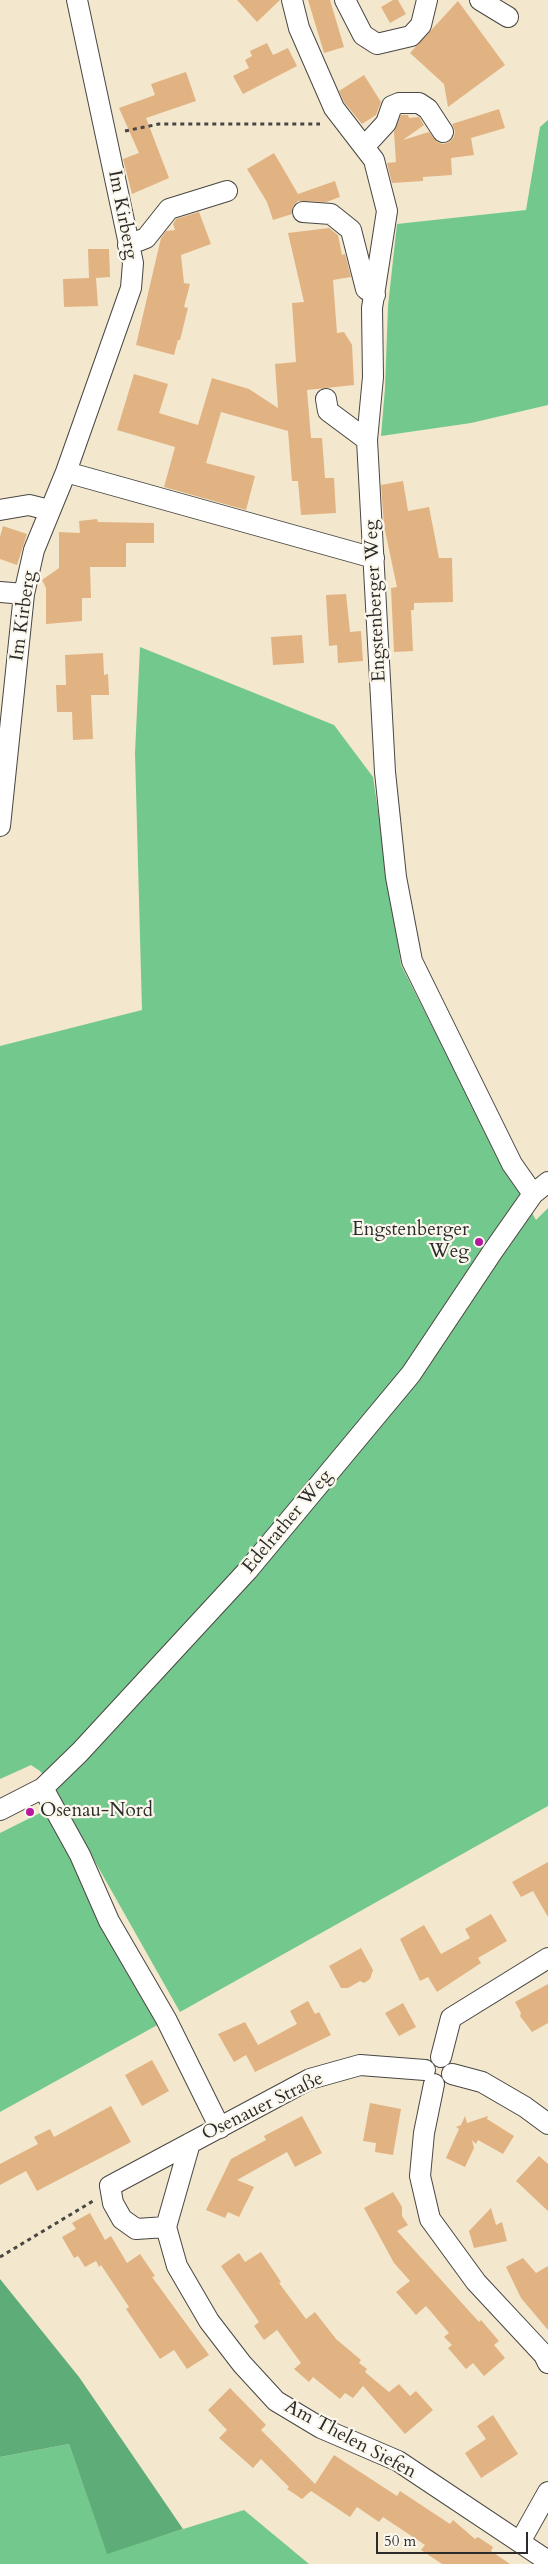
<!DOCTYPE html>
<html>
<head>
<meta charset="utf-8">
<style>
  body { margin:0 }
  #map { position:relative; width:548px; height:2564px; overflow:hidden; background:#f3e7ce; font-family:Cardo,serif }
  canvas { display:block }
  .scale { position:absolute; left:376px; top:2532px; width:152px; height:22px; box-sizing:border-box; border:2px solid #2b2b2b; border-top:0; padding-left:6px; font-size:15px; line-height:18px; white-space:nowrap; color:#2b2b2b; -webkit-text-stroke:4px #fbf7ec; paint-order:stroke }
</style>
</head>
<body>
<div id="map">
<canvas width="548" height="2564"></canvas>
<div class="scale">50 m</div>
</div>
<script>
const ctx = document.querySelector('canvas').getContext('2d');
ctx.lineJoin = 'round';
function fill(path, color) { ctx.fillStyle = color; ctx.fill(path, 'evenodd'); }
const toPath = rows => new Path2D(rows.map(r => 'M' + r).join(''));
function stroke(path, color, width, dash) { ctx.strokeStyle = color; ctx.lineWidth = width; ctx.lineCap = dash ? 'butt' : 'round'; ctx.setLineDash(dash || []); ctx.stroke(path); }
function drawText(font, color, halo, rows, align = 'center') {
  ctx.font = font + ' Cardo,serif'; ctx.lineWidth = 4.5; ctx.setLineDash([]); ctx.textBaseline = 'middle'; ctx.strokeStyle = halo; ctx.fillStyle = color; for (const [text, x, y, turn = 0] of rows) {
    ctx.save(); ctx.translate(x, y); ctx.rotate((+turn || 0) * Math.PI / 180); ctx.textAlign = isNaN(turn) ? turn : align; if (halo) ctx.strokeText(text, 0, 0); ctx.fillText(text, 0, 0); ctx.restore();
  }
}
fill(toPath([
  [548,120,548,405,471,423,381,436,385,388,388,306,397,224,526,210,540,127],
  [140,647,334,725,373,777,401,965,462,1085,536,1220,548,1208,548,1806,180,2012,54,1789,40,1771,31,1765,0,1779,0,1046,142,1010,135,753],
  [52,1807,161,2023,0,2112,0,1833],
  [69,2444,107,2553,244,2510,309,2564,0,2564,0,2457]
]), '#73c88d');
fill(toPath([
  [0,2279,79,2377,183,2529,107,2554,69,2444,0,2457]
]), '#5eac78');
fill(toPath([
  [237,0,280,0,257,22],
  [308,0,330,0,344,47,324,53],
  [393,0,398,0,406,14,390,23,381,7],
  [458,1,505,65,448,107,444,84,410,53],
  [267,43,273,55,288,48,297,66,243,94,233,76,249,68,245,60,252,56,250,51],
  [186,72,196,101,146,118,169,178,132,194,123,159,139,153,119,108,155,95,151,84],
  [364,75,381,102,376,115,362,124,344,102,339,91],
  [499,109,505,128,471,138,474,155,451,158,452,175,423,177,423,181,392,183,387,163,396,162,394,132,401,115,408,115,409,118,419,117,424,125,403,140,429,132,437,142,443,144,449,142,454,137,455,131,452,124],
  [274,153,298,194,335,181,340,197,326,202,298,201,293,206,292,214,273,220,267,202,247,169],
  [199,212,211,244,181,255,184,283,190,284,184,307,188,308,180,340,178,340,174,355,136,345,161,238,166,231,175,230,173,224,176,219],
  [329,228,338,235,342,255,345,254,351,277,333,280,337,333,344,332,352,345,354,385,307,390,311,438,322,438,325,478,334,478,336,513,301,515,298,481,292,481,288,431,221,412,206,463,255,476,246,510,164,487,175,447,117,430,134,374,168,384,159,413,198,425,212,378,249,389,278,408,275,364,296,362,292,303,304,302,288,233],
  [88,249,109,249,110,277,96,278,98,306,64,307,63,279,89,278],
  [403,481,408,511,429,507,439,558,452,558,453,602,414,603,414,610,411,610,413,651,394,652,391,588,397,587,384,526,381,485],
  [97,519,98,522,154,523,154,543,126,543,126,567,90,567,91,598,82,598,82,621,46,624,46,588,42,580,59,568,59,532,80,533,79,521],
  [3,526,27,534,17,565,0,559,0,537],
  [346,594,350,632,361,631,363,661,338,663,337,645,329,646,326,595],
  [302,635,304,663,273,665,271,637],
  [103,653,104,675,108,674,109,695,91,695,93,739,73,740,72,712,57,712,56,685,66,685,65,655],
  [548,1862,548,1917,533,1891,521,1897,512,1882],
  [491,1914,507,1941,478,1958,481,1963,437,1992,428,1977,420,1981,400,1939,424,1925,441,1954,470,1938,465,1929],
  [361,1948,373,1970,370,1979,364,1983,360,1981,348,1988,341,1988,329,1966],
  [548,1984,548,2023,532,2032,520,2016,521,2013,515,2002],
  [308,2001,315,2014,319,2012,331,2035,255,2072,246,2055,234,2062,218,2034,245,2022,258,2045,297,2024,290,2011],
  [403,2003,416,2027,399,2036,385,2013],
  [152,2060,169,2091,142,2106,125,2075],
  [370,2103,401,2109,393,2155,375,2152,376,2143,363,2141],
  [111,2106,131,2142,37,2191,26,2171,0,2185,0,2164,38,2144,34,2137,50,2129,54,2137],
  [302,2116,322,2153,295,2167,287,2152,237,2180,254,2187,239,2217,228,2212,225,2218,206,2210,231,2159,266,2140,264,2136],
  [465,2116,467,2123,488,2116,487,2119,514,2136,503,2154,478,2140,476,2144,472,2140,474,2148,465,2167,446,2158,459,2129,456,2127,461,2125],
  [539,2156,548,2164,548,2211,516,2181],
  [393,2192,402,2207,402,2216,408,2225,397,2231,479,2322,481,2320,499,2341,494,2345,505,2358,484,2376,473,2363,466,2369,448,2348,452,2345,444,2337,449,2333,426,2306,416,2315,396,2292,410,2281,394,2263,364,2208],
  [491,2208,496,2225,502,2222,507,2241,474,2248,469,2231],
  [90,2213,105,2240,111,2236,127,2263,140,2254,155,2276,152,2277,209,2355,187,2369,174,2350,160,2359,126,2309,129,2307,101,2265,99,2267,96,2261,85,2267,78,2256,74,2258,62,2237,76,2229,72,2223],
  [261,2252,281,2282,279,2283,306,2319,315,2312,336,2339,361,2360,359,2363,367,2369,365,2372,389,2392,399,2384,410,2396,416,2391,433,2410,405,2434,363,2386,353,2398,345,2393,340,2399,313,2377,309,2382,294,2369,301,2363,277,2330,264,2340,254,2326,259,2322,221,2266,239,2253,245,2262],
  [523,2258,536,2273,548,2266,548,2330,521,2298,506,2267],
  [230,2388,266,2425,261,2430,315,2484,334,2455,397,2496,400,2491,450,2524,453,2520,475,2539,478,2537,493,2547,491,2551,510,2564,442,2564,421,2550,425,2545,383,2517,379,2522,357,2507,350,2517,311,2491,302,2499,287,2489,289,2487,261,2459,253,2468,219,2438,227,2430,208,2410],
  [493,2415,518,2454,481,2478,465,2453,486,2439,477,2426]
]), '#e2b382');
const minor = toPath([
  [77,0,133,263,131,288,66,472,374,558],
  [292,0,299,28,334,108,374,160,387,211,372,308,373,377,367,440,385,772,396,877,412,961,512,1164,533,1194],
  [345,0,363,35,377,44,411,36,421,25,427,0],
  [480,0,508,17],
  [364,147,386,123,392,106,399,103,419,103,428,109,443,132],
  [303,212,331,214,351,230,366,289,375,295],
  [128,245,146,238,169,209,227,191],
  [326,399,328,411,367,440],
  [0,510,29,505,49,510],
  [0,592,24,594],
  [0,826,24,594,34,550,66,472],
  [43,1788,80,1855,109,1921,166,2019,220,2128],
  [0,1810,43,1788,80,1752,248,1570,411,1374,493,1251,533,1194,548,1182],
  [441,2057,451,2018,548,1958],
  [452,2074,482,2082,525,2107,548,2124],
  [434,2084,424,2133,420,2176,430,2219,476,2282,544,2355,548,2363],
  [166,2227,177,2266,209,2321,242,2364,276,2401,321,2428,398,2461,548,2561],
  [166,2227,136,2229,122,2219,113,2203,110,2186,310,2079,360,2065,425,2070],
  [166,2227,190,2143],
  [520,2542,548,2492]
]);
stroke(minor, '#494743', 22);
stroke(toPath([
  [125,131,159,124,320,124],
  [0,2257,93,2201]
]), '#494743', 3, [4, 4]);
stroke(minor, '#fff', 20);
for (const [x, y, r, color] of [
  [479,1242,5,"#b5179e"],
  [30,1812,5,"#b5179e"]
]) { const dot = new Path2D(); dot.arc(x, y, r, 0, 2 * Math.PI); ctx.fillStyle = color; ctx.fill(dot); stroke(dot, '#fbf7ec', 2); }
drawText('19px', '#2b2b2b', '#fbf7ec', [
  ["Im Kirberg",122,215,79],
  ["Engstenberger Weg",376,601,-93],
  ["Im Kirberg",24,616,-82],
  ["Edelrather Weg",288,1522,-50],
  ["Osenauer Straße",263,2107,-26],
  ["Am Thelen Siefen",350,2440,28]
]);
drawText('19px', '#2b2b2b', '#fbf7ec', [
  ["Engstenberger",469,1231],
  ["Weg",469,1253],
  ["Osenau-Nord",40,1812,"left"]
], 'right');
</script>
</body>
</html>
